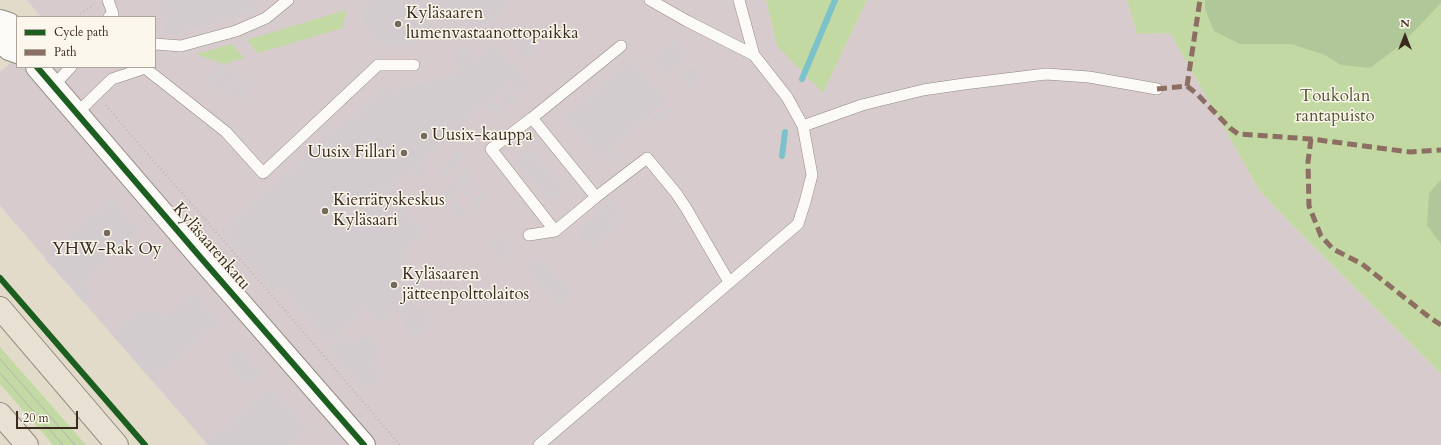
<!DOCTYPE html>
<html>
<head>
<meta charset="utf-8">
<style>
  body { margin:0 }
  #map { position:relative; width:1441px; height:445px; overflow:hidden; background:#e3dbc9; font-family:Cardo,serif }
  canvas { display:block }
  .legend { position:absolute; left:16px; top:16px; width:140px; height:52px; box-sizing:border-box; background:#fbf7ec; border:1px solid #aea59a; margin:0; padding:5px 7px; list-style:none; font-size:12px; color:#3b2a1e }
  .legend li { display:flex; align-items:center; gap:8px; height:20px }
  .legend b { width:20px; border:1px solid #aea59a }
  .north { position:absolute; left:1385px; top:16px; width:40px; height:40px; -webkit-text-stroke:3px #fbf7ec; paint-order:stroke; rotate:0deg; font-size:11px; font-weight:700; line-height:16px; text-align:center; color:#3b2a1e }
  .north::after { content:''; display:block; margin:auto; width:14px; height:18px; background:#3b2a1e; clip-path:polygon(50% 0,100% 100%,50% 72%,0 100%) }
  .scale { position:absolute; left:16px; top:411px; width:62px; height:18px; box-sizing:border-box; border:2px solid #3b2a1e; border-top:0; padding-left:5px; font-size:12px; line-height:14px; white-space:nowrap; color:#3b2a1e; -webkit-text-stroke:3px #fbf7ec; paint-order:stroke }
</style>
</head>
<body>
<div id="map">
<canvas width="1441" height="445"></canvas>
<ul class="legend">
<li><b style="height:5px;background:#1b5e20"></b>Cycle path</li>
<li><b style="height:5px;background:#8d6e63"></b>Path</li>
</ul>
<div class="north">N</div>
<div class="scale">20 m</div>
</div>
<script>
const ctx = document.querySelector('canvas').getContext('2d');
ctx.lineJoin = 'round';
function fill(path, color) { ctx.fillStyle = color; ctx.fill(path, 'evenodd'); }
const toPath = rows => new Path2D(rows.map(r => 'M' + r).join(''));
function stroke(path, color, width, dash) { ctx.strokeStyle = color; ctx.lineWidth = width; ctx.lineCap = dash ? 'butt' : 'round'; ctx.setLineDash(dash || []); ctx.stroke(path); }
function drawText(font, color, halo, rows, align = 'center') {
  ctx.font = font + ' Cardo,serif'; ctx.lineWidth = 3; ctx.setLineDash([]); ctx.textBaseline = 'middle'; ctx.strokeStyle = halo; ctx.fillStyle = color; for (const [text, x, y, turn = 0] of rows) {
    ctx.save(); ctx.translate(x, y); ctx.rotate((+turn || 0) * Math.PI / 180); ctx.textAlign = isNaN(turn) ? turn : align; if (halo) ctx.strokeText(text, 0, 0); ctx.fillText(text, 0, 0); ctx.restore();
  }
}
fill(toPath([
  [27,0,766,0,777,46,823,93,867,0,1127,0,1137,34,1170,33,1260,191,1292,225,1441,374,1441,445,208,445,0,206,0,72,17,58,17,67,155,67,155,17,41,17]
]), '#d7cbce');
fill(toPath([
  [766,0,867,0,823,93,777,46],
  [1127,0,1441,0,1441,374,1292,225,1260,191,1170,33,1137,34],
  [346,10,343,28,258,53,247,40],
  [232,44,244,58,224,64,196,54],
  [0,347,86,445,53,445,0,384]
]), '#c3d9a3');
fill(toPath([
  [1205,0,1441,0,1441,3,1402,44,1370,68,1341,65,1325,55,1291,44,1240,44,1214,31,1205,9],
  [1441,180,1441,244,1427,225,1429,193]
]), '#b0c899');
stroke(toPath([
  [802,79,835,0],
  [782,156,785,132]
]), '#7bc2ca', 6);
fill(toPath([
  [157,0,255,0,259,11,167,36],
  [366,0,506,0,501,12,497,17,486,25,472,27,459,25,453,21,443,12,432,15,429,27,422,38,411,45,400,47,392,47,383,44,377,41,369,33,364,21,363,14],
  [523,30,538,50,526,60,510,41],
  [675,40,689,55,664,77,651,62],
  [493,44,530,86,520,94,510,82,504,87,517,101,510,107,497,93,492,98,504,111,497,117,485,104,419,163,426,171,418,178,411,171,388,191,425,232,399,255,423,283,407,297,416,307,425,310,429,314,431,318,429,328,422,334,417,335,412,334,405,328,403,318,395,309,379,323,366,309,328,342,279,286,273,291,221,231,326,139,319,132,328,124,335,131,388,85,394,91,459,73,454,51,470,47,473,61],
  [631,60,666,101,600,158,564,117],
  [215,64,254,82,250,90,211,73],
  [693,67,702,77,690,87,681,76],
  [208,74,247,92,243,101,204,83],
  [666,106,671,111,654,126,649,122],
  [530,149,564,188,549,201,515,162],
  [457,150,464,158,445,177,439,170,453,158,451,156],
  [617,150,621,155,607,166,603,160],
  [468,170,473,178,446,201,440,194],
  [474,182,477,186,466,196,463,193],
  [479,192,485,197,477,206,472,200],
  [110,199,139,231,81,283,93,296,84,303,45,259,51,255,49,253],
  [455,200,468,214,462,220,449,206],
  [611,201,626,218,618,225,603,208],
  [602,208,617,227,593,247,588,240,585,242,580,236,582,234,577,228],
  [503,235,516,248,503,261,489,247],
  [536,256,572,293,559,305,524,268],
  [194,292,220,322,151,380,112,334,139,311,160,313,165,318],
  [346,334,355,343,367,334,380,349,375,353,377,357,372,362,383,375,365,390,329,349],
  [239,349,261,374,248,385,226,360],
  [272,387,308,429,289,445,208,445,206,443]
]), '#d2ccce');
const service = toPath([
  [108,0,113,14,109,17],
  [739,0,754,55],
  [155,44,181,46,236,31,266,18,288,0],
  [53,86,71,67],
  [77,113,112,79,145,68,226,132,263,173,378,65,414,65],
  [532,118,596,197],
  [803,126,862,105,923,90,964,84,1046,74,1089,77,1157,89],
  [555,231,491,149,532,118,621,46],
  [529,235,555,231,596,197,647,158,676,193,686,208,729,282],
  [539,445,798,224,805,202,812,175,803,126,787,97,754,55,687,21,650,0]
]);
const minor = toPath([
  [0,21,9,24,17,32],
  [0,40,9,49,17,52],
  [37,67,201,258,364,445]
]);
const primary = toPath([
  [0,308,117,445],
  [0,414,27,445]
]);
stroke(service, '#90897e', 12);
stroke(minor, '#90897e', 24);
stroke(primary, '#90897e', 24);
stroke(toPath([
  [78,17,81,13,94,5],
  [106,105,130,134,282,307,400,445]
]), '#bebbb6', 2.5, [1, 3]);
stroke(service, '#fbfaf7', 11);
stroke(minor, '#fbfaf7', 22);
stroke(primary, '#e7e0d3', 22);
stroke(toPath([
  [0,359,75,445],
  [0,373,63,445]
]), '#b5b2ae', 1);
stroke(toPath([
  [1187,86,1200,0],
  [1157,89,1187,86,1197,94,1230,128,1238,134,1311,139,1410,152,1441,150],
  [1311,139,1308,162,1309,206,1321,236,1333,249,1362,264,1429,317,1441,325]
]), '#8d6e63', 5, [10, 5]);
stroke(toPath([
  [37,67,201,258,364,445],
  [0,278,145,445]
]), '#1b5e20', 6);
for (const [x, y, r, color] of [
  [398,24,4,"#76685a"],
  [424,136,4,"#76685a"],
  [404,153,4,"#76685a"],
  [325,211,4,"#76685a"],
  [107,233,4,"#76685a"],
  [394,285,4,"#76685a"]
]) { const dot = new Path2D(); dot.arc(x, y, r, 0, 2 * Math.PI); ctx.fillStyle = color; ctx.fill(dot); stroke(dot, '#fbf7ec', 1.5); }
drawText('17px', '#3b2a1e', '#fbf7ec', [
  ["Kyläsaaren",406,14],
  ["lumenvastaanottopaikka",406,34],
  ["Uusix-kauppa",432,136],
  ["Uusix Fillari",396,153,"right"],
  ["Kierrätyskeskus",333,201],
  ["Kyläsaari",333,221],
  ["YHW-Rak Oy",107,250,"center"],
  ["Kyläsaaren",402,275],
  ["jätteenpolttolaitos",402,295]
], 'left');
drawText('17px', '#565538', '#fbf7ec', [
  ["Toukolan",1335,97],
  ["rantapuisto",1335,117]
]);
drawText('17px', '#3b2a1e', '#fbf7ec', [
  ["Kyläsaarenkatu",211,247,49]
]);
</script>
</body>
</html>
